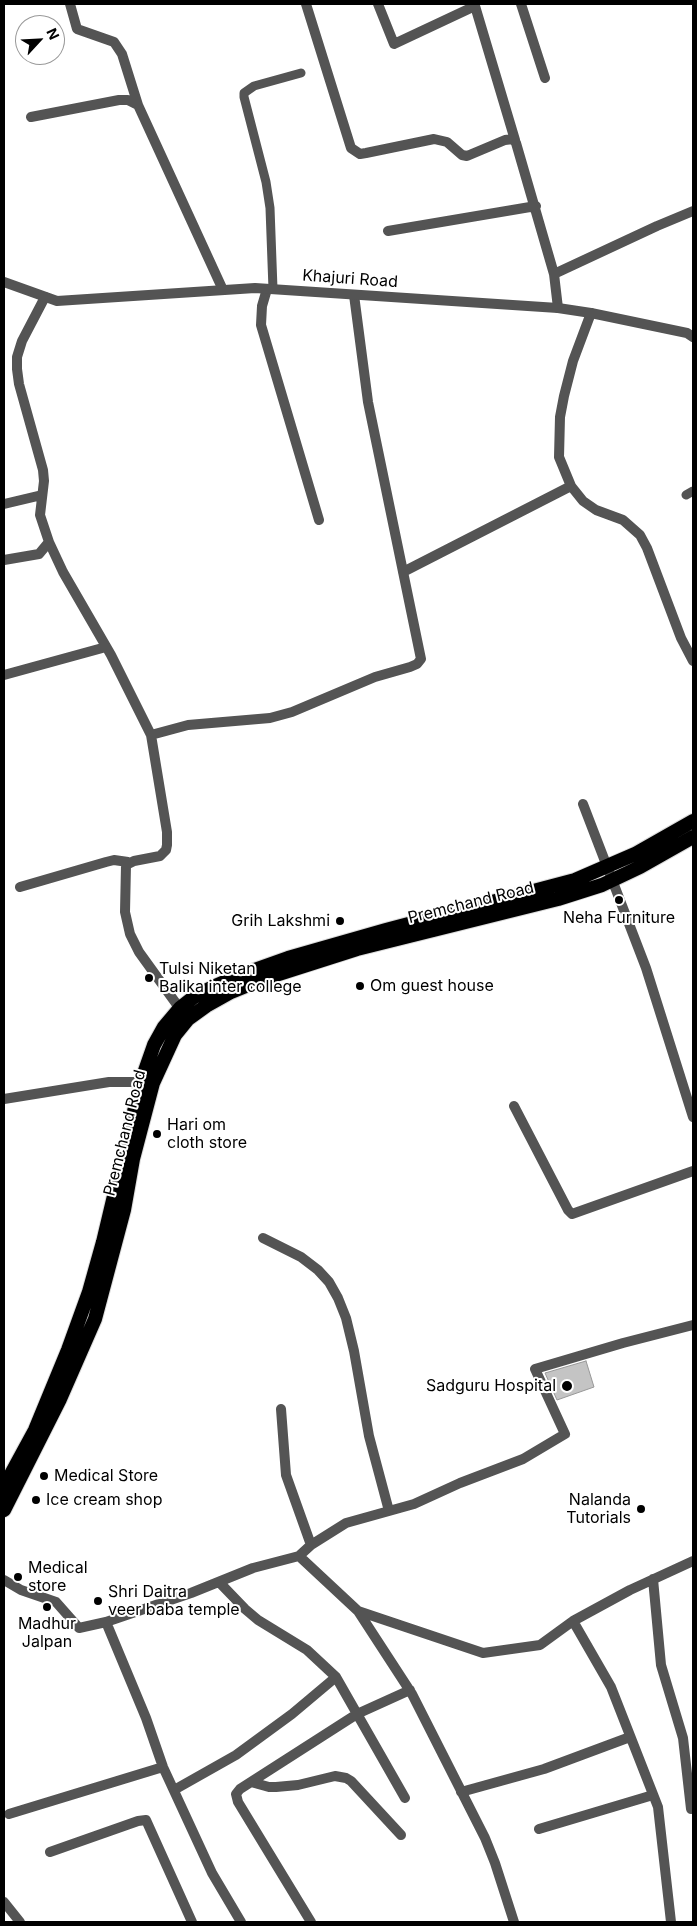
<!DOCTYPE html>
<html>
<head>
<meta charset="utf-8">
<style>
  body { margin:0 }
  #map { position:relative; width:697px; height:1926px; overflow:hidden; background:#fff; font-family:Inter,sans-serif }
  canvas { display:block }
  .frame { position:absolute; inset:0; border:5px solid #000; pointer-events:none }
  .north { position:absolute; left:15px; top:15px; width:50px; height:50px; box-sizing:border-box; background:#fff; border:1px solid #999; border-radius:50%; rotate:65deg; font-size:14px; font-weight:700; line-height:20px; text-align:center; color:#000 }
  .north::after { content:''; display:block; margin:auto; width:18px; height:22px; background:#000; clip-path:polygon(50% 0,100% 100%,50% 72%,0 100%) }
</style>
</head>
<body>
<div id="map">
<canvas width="697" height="1926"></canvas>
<div class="frame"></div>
<div class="north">N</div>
</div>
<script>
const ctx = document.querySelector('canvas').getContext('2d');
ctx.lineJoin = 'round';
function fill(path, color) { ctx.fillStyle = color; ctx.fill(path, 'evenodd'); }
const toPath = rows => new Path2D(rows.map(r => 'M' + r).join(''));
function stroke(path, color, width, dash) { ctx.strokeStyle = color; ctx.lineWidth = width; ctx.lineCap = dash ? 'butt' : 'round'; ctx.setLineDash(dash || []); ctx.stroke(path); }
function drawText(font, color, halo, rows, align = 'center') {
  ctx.font = font + ' Inter,sans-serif'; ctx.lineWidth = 4; ctx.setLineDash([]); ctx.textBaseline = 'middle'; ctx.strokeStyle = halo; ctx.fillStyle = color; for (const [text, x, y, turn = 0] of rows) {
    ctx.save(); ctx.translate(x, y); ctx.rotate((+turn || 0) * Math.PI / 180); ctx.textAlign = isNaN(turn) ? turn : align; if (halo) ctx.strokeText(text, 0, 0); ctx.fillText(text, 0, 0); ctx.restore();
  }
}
const building = toPath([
  [586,1361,594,1387,557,1400,545,1373,586,1361]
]);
fill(building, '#c4c4c4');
stroke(building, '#989898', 1);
const trunk = toPath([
  [4,1487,35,1430,68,1350,89,1292,103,1242,141,1082,154,1045,164,1027,180,1008,194,997,213,987,243,974,288,958,386,930,575,880,635,854,693,821],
  [4,1510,60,1399,95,1319,124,1210,133,1159,153,1083,175,1035,188,1019,206,1006,231,992,263,979,357,949,558,899,602,885,640,867,693,837]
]);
stroke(trunk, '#dbdbdb', 16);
stroke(toPath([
  [273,289,270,208,266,182,244,97,244,93,254,86,301,73],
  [686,495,693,491]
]), '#545454', 9);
stroke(toPath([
  [70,4,77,29,114,42,122,54,138,105],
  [306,4,351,148,360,154,366,153,434,139,447,142,462,155,467,156,505,140,513,139,516,143,554,274],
  [378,4,394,44,475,6,515,140],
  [521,4,545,78],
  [31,117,119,100,128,100,138,105,223,290],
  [388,231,536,206],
  [267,289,262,306,261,325,319,520],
  [45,297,22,341,17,357,17,369,19,384,43,470,44,481,40,515,49,542,63,572,111,655,151,735,167,832,167,845,166,850,160,856,134,861,126,865,125,912,130,934,139,952,183,1013],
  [558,308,554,274,657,226,693,211],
  [591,313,573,361,564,396,560,417,559,457,571,486,583,501,596,510,623,520,640,535,647,548,681,638,693,661],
  [4,504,42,495],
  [4,560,39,554,49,542],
  [403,572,571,486],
  [4,675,106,647],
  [151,735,188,725,270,718,292,712,375,677,410,667,417,664,421,659,368,402,354,295],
  [583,804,646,968,693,1117],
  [20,887,106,862,114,860,128,862],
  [4,1099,109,1082,141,1082],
  [514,1106,568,1210,572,1214,693,1171],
  [263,1238,301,1257,318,1270,329,1282,338,1298,346,1318,354,1351,369,1436,389,1511],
  [281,1409,286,1475,311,1545],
  [299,1556,311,1545,346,1523,414,1504,460,1483,523,1459,565,1434,535,1369,623,1343,693,1325],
  [653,1579,661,1665,683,1738,691,1809],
  [4,1580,21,1590,56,1602,79,1628,106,1622,146,1718,163,1767,212,1873,241,1922],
  [219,1582,245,1609,258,1620,307,1650,336,1677,405,1798],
  [358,1611,412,1694,485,1838,495,1863,514,1922],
  [573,1621,611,1687,658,1807,671,1922],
  [106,1622,191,1593,253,1568,299,1556,358,1611,483,1653,540,1645,573,1621,630,1590,693,1561],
  [251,1782,269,1787,276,1787,298,1785,335,1776,346,1778,351,1781,401,1835],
  [174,1790,236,1755,292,1714,336,1677],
  [461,1792,544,1769,630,1737],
  [9,1814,163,1767],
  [539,1829,653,1795],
  [50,1852,138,1821,146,1820,192,1922],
  [4,1902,20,1922],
  [311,1922,238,1802,236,1794,240,1789,357,1714,410,1690]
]), '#545454', 10);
stroke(toPath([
  [4,282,57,301,255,288,558,308,591,313,687,333,693,337]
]), '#545454', 10);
stroke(trunk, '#000', 14);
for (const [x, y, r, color] of [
  [619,900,5,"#000"],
  [340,921,5,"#000"],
  [149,978,5,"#000"],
  [360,986,5,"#000"],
  [157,1134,5,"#000"],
  [567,1386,6,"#000"],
  [44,1476,5,"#000"],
  [36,1500,5,"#000"],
  [641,1509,5,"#000"],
  [18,1577,5,"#000"],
  [98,1601,5,"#000"],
  [47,1607,5,"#000"]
]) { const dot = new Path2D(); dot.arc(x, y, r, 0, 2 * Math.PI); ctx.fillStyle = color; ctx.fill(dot); stroke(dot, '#fff', 2); }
drawText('16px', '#000', '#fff', [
  ["Khajuri Road",350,279,4],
  ["Premchand Road",471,903,-14],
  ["Premchand Road",125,1133,-76]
]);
drawText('16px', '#000', '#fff', [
  ["Neha Furniture",619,918,"center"],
  ["Grih Lakshmi",330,921,"right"],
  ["Tulsi Niketan",159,969],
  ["Balika inter college",159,987],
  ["Om guest house",370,986],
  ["Hari om",167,1125],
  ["cloth store",167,1143],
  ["Sadguru Hospital",556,1386,"right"],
  ["Medical Store",54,1476],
  ["Ice cream shop",46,1500],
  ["Nalanda",631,1500,"right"],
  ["Tutorials",631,1518,"right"],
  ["Medical",28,1568],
  ["store",28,1586],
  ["Shri Daitra",108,1592],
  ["veer baba temple",108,1610],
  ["Madhur",47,1624,"center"],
  ["Jalpan",47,1642,"center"]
], 'left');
</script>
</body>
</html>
